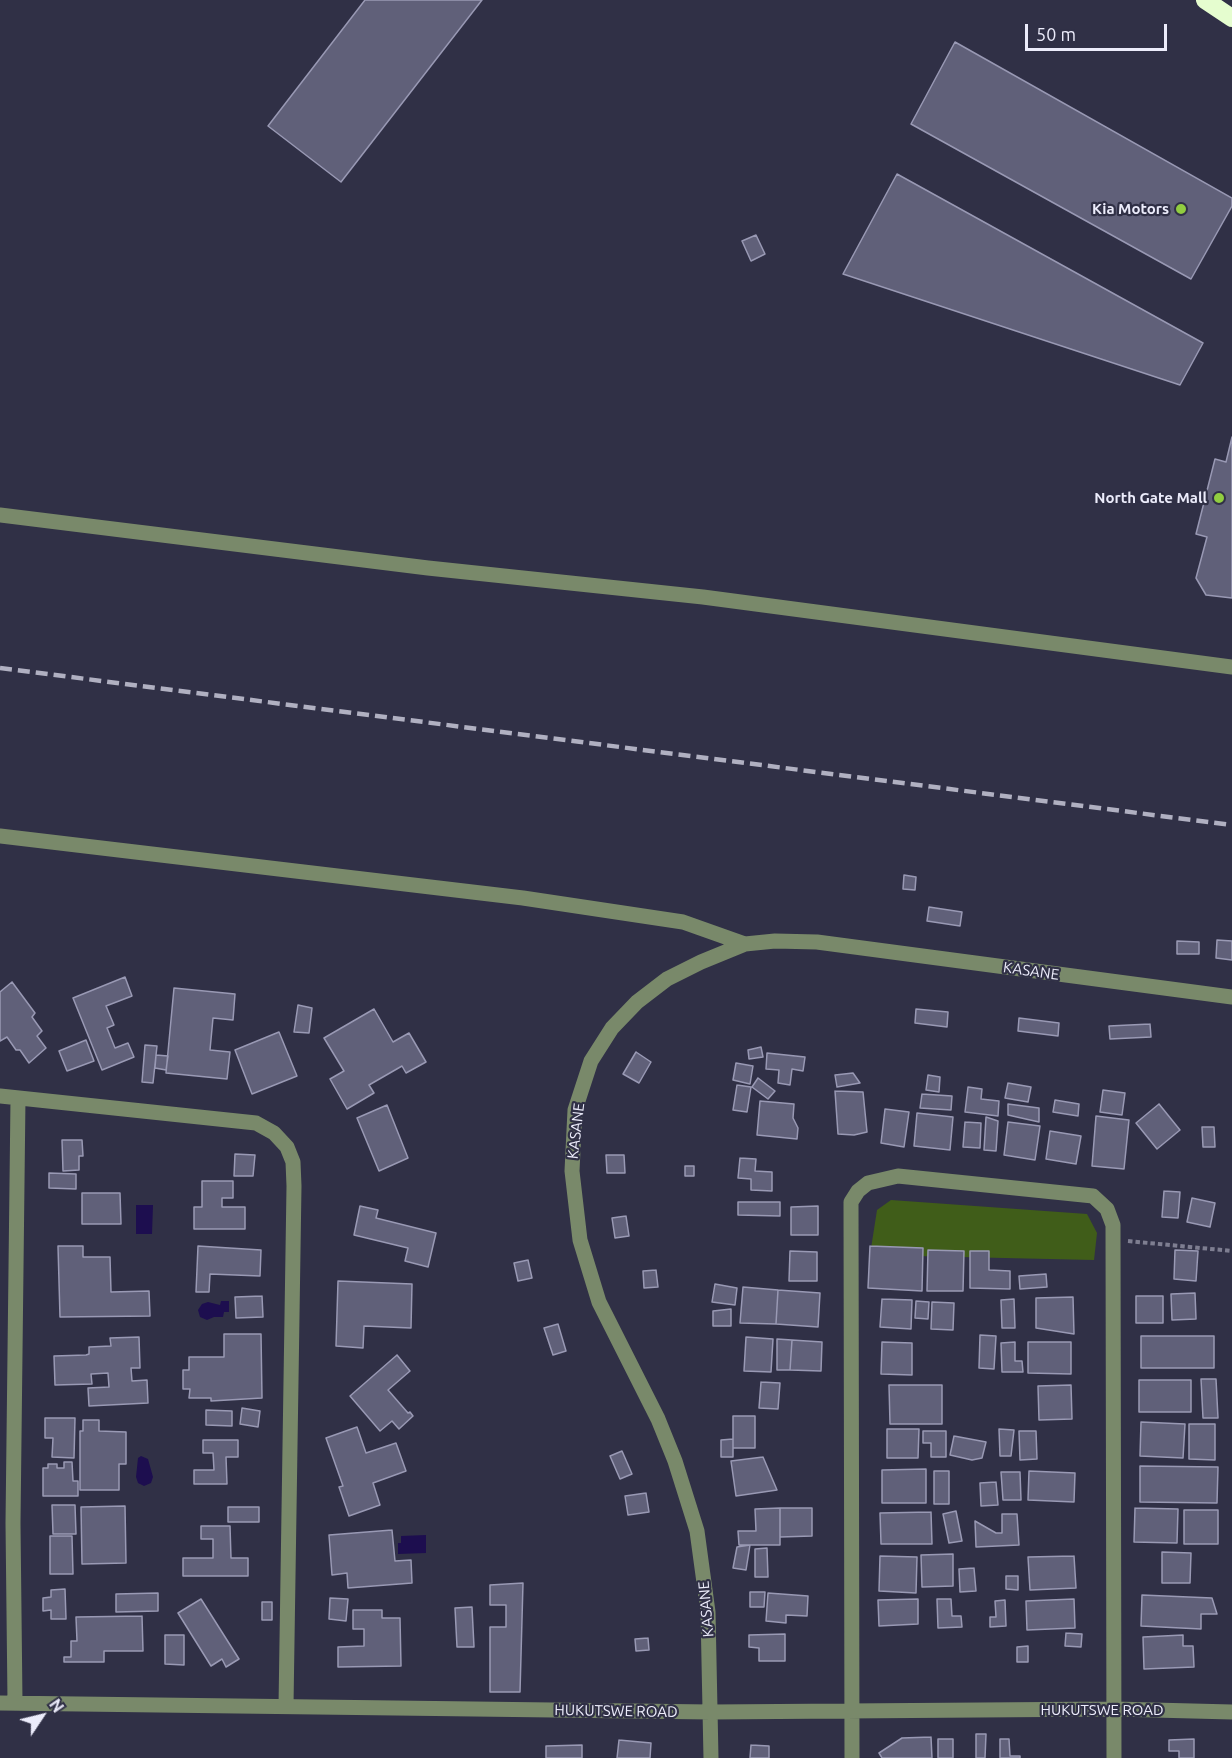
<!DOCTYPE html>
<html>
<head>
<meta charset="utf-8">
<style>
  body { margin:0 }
  #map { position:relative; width:1232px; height:1758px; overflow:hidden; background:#303046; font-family:Ubuntu,sans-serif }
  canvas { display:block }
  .north { position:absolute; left:12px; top:1686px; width:60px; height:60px; -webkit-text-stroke:4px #303046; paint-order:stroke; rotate:55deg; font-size:16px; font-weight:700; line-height:24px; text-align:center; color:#ececfb }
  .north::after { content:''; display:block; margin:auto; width:21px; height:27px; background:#ececfb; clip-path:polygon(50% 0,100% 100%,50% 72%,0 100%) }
  .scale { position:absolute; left:1025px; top:24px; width:142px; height:27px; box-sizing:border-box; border:3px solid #ececfb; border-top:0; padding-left:8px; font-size:18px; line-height:21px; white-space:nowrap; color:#ececfb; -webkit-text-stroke:4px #303046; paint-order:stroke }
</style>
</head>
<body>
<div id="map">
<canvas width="1232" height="1758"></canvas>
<div class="north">N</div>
<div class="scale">50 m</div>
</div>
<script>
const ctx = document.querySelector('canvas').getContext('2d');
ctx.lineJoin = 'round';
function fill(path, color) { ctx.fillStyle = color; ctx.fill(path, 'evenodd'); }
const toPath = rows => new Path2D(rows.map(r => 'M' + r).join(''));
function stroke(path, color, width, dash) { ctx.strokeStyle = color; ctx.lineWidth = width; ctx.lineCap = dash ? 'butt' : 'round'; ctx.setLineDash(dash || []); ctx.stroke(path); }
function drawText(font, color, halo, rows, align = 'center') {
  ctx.font = font + ' Ubuntu,sans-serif'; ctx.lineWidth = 4.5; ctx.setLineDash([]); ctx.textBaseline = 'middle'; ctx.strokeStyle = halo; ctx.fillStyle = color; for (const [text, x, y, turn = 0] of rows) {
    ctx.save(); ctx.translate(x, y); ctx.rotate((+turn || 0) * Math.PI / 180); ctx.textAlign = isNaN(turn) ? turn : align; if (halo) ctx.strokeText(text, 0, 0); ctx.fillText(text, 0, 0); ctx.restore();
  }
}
fill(toPath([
  [891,1200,1087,1214,1097,1233,1094,1260,870,1255,877,1210]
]), '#405d19');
fill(toPath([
  [136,1205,153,1205,152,1234,136,1234],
  [221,1301,229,1301,229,1312,224,1312,223,1317,214,1317,207,1320,200,1317,198,1310,202,1304,208,1302,220,1305],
  [141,1456,148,1459,153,1477,151,1483,144,1486,138,1483,136,1477,138,1458],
  [426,1535,426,1553,398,1554,398,1543,401,1543,401,1536]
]), '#1d0e4f');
const building = toPath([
  [365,0,482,0,341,182,268,126,365,0],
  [955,42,1232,198,1232,206,1191,279,911,124,955,42],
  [897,174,1203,343,1180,385,843,274,897,174],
  [756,235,765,254,751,261,742,241,756,235],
  [1232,437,1232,598,1206,595,1196,578,1207,537,1196,534,1215,459,1226,462,1232,437],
  [904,875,916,877,915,890,903,889,904,875],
  [929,907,962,912,960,926,927,921,929,907],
  [1217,940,1232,941,1232,960,1216,958,1217,940],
  [1177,941,1199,942,1199,954,1177,954,1177,941],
  [125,977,132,996,106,1006,114,1025,107,1028,115,1048,128,1043,134,1057,102,1070,73,998,125,977],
  [12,982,35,1013,32,1017,42,1031,37,1036,46,1048,29,1063,20,1050,16,1050,7,1037,0,1041,0,992,12,982],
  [174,988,235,994,233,1020,213,1018,210,1050,230,1052,227,1079,166,1073,174,988],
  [298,1005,312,1008,309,1033,294,1032,298,1005],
  [374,1009,393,1042,409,1033,426,1062,406,1073,402,1066,369,1085,374,1093,347,1109,330,1079,344,1071,324,1038,374,1009],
  [916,1009,948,1012,947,1027,915,1023,916,1009],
  [1019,1018,1059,1023,1058,1036,1018,1031,1019,1018],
  [1150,1024,1151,1037,1110,1039,1109,1026,1150,1024],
  [279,1032,297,1076,252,1094,235,1050,279,1032],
  [86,1040,94,1061,67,1071,59,1051,86,1040],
  [145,1045,157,1046,153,1083,142,1082,145,1045],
  [761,1047,763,1057,749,1059,748,1050,761,1047],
  [636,1052,651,1062,639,1083,623,1074,636,1052],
  [767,1053,805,1057,803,1071,792,1069,790,1085,778,1083,779,1070,766,1069,767,1053],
  [156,1055,168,1056,166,1070,155,1068,156,1055],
  [736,1063,753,1066,750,1084,733,1080,736,1063],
  [853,1073,860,1083,837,1087,835,1075,853,1073],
  [928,1075,940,1077,939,1092,926,1090,928,1075],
  [758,1078,775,1091,768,1099,752,1087,758,1078],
  [1008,1083,1031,1087,1028,1102,1005,1098,1008,1083],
  [737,1085,751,1087,747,1112,733,1110,737,1085],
  [968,1087,982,1089,981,1099,999,1101,998,1116,965,1112,968,1087],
  [1103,1090,1125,1093,1122,1115,1100,1112,1103,1090],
  [835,1091,863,1092,867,1132,854,1135,838,1134,835,1091],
  [922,1094,952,1096,951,1110,920,1108,922,1094],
  [1055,1100,1079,1104,1078,1116,1053,1112,1055,1100],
  [760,1101,794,1104,793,1118,798,1128,797,1139,757,1135,760,1101],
  [1008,1104,1039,1108,1039,1122,1008,1115,1008,1104],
  [1159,1104,1180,1130,1157,1149,1136,1123,1159,1104],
  [387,1105,408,1158,379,1171,357,1118,387,1105],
  [885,1109,909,1112,904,1147,881,1143,885,1109],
  [917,1113,953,1117,950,1150,914,1146,917,1113],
  [1096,1116,1129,1120,1124,1169,1092,1166,1096,1116],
  [986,1117,998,1121,996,1151,984,1150,986,1117],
  [965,1122,981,1123,980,1148,963,1147,965,1122],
  [1008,1122,1040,1126,1035,1160,1004,1155,1008,1122],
  [1202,1127,1214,1127,1215,1147,1203,1147,1202,1127],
  [1050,1131,1081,1136,1076,1164,1046,1159,1050,1131],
  [62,1140,82,1140,83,1156,79,1156,79,1170,63,1171,62,1140],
  [235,1154,255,1155,253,1176,234,1176,235,1154],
  [606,1155,624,1155,625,1173,607,1173,606,1155],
  [740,1158,756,1159,755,1171,772,1172,772,1191,751,1190,751,1179,738,1178,740,1158],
  [685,1166,694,1166,694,1176,685,1176,685,1166],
  [49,1173,76,1174,76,1189,49,1188,49,1173],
  [202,1181,233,1181,233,1198,222,1198,222,1207,245,1207,245,1229,194,1229,194,1207,202,1207,202,1181],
  [1164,1191,1180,1192,1178,1218,1162,1217,1164,1191],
  [82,1193,120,1193,121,1224,82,1224,82,1193],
  [1192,1198,1215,1203,1210,1227,1187,1222,1192,1198],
  [738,1202,780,1202,780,1216,738,1215,738,1202],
  [360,1206,378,1210,376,1218,436,1233,428,1267,405,1261,408,1248,354,1235,360,1206],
  [818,1206,818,1235,791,1235,791,1207,818,1206],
  [626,1216,629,1236,615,1238,612,1218,626,1216],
  [58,1246,83,1246,83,1257,110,1257,111,1292,149,1291,150,1316,60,1317,58,1246],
  [198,1246,261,1250,260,1276,210,1274,209,1292,196,1292,198,1246],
  [870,1246,923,1248,922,1291,868,1288,870,1246],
  [928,1250,964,1251,963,1291,927,1291,928,1250],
  [1175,1250,1198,1251,1196,1281,1174,1279,1175,1250],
  [790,1251,817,1252,817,1281,789,1281,790,1251],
  [970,1251,989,1251,989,1270,1010,1271,1010,1289,970,1288,970,1251],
  [528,1260,532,1278,518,1281,514,1263,528,1260],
  [656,1270,658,1287,644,1288,643,1271,656,1270],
  [1046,1274,1047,1287,1020,1289,1019,1276,1046,1274],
  [338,1281,412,1284,411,1328,364,1326,363,1348,336,1346,338,1281],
  [715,1284,737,1288,735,1305,712,1302,715,1284],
  [743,1287,778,1290,776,1324,740,1323,743,1287],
  [778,1290,820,1293,818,1327,776,1324,778,1290],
  [1195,1293,1196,1319,1172,1320,1171,1294,1195,1293],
  [262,1296,263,1317,236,1318,235,1297,262,1296],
  [1136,1296,1163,1296,1163,1323,1136,1323,1136,1296],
  [1073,1297,1074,1334,1036,1328,1036,1298,1073,1297],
  [882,1299,912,1300,911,1329,880,1327,882,1299],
  [1014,1299,1015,1328,1002,1328,1001,1300,1014,1299],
  [916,1301,929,1302,928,1319,915,1318,916,1301],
  [932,1302,954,1303,953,1330,931,1329,932,1302],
  [731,1309,731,1326,713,1326,713,1311,731,1309],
  [558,1324,566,1351,553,1355,544,1328,558,1324],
  [224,1334,261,1334,262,1398,211,1401,211,1398,189,1398,190,1389,183,1389,183,1370,189,1370,189,1357,224,1357,224,1334],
  [980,1335,996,1336,994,1369,979,1368,980,1335],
  [1141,1336,1214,1336,1214,1368,1141,1368,1141,1336],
  [139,1337,140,1368,131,1368,132,1381,147,1380,148,1403,89,1406,88,1388,109,1387,108,1373,91,1374,92,1384,55,1385,54,1356,86,1355,89,1354,89,1347,111,1346,110,1338,139,1337],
  [746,1337,773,1339,771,1372,744,1371,746,1337],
  [777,1339,792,1340,790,1370,777,1370,777,1339],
  [792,1340,822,1342,821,1371,790,1370,792,1340],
  [882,1342,912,1343,912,1375,881,1374,882,1342],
  [1015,1342,1015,1361,1022,1361,1023,1372,1002,1372,1001,1343,1015,1342],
  [1028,1342,1071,1342,1071,1374,1028,1373,1028,1342],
  [397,1355,410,1371,388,1390,408,1413,410,1412,413,1416,399,1429,392,1421,380,1431,350,1396,397,1355],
  [1201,1379,1216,1379,1218,1418,1203,1418,1201,1379],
  [1139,1380,1191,1380,1191,1412,1139,1412,1139,1380],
  [761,1382,780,1383,778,1409,759,1408,761,1382],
  [889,1385,942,1385,942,1424,890,1424,889,1385],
  [1071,1385,1072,1419,1039,1420,1038,1386,1071,1385],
  [242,1408,260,1411,258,1427,240,1424,242,1408],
  [206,1410,232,1411,232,1426,206,1425,206,1410],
  [733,1416,755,1416,755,1448,733,1448,733,1416],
  [45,1418,75,1418,74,1458,52,1457,53,1438,45,1438,45,1418],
  [83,1420,99,1420,99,1431,126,1432,126,1464,119,1464,119,1490,80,1490,80,1431,83,1431,83,1420],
  [1141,1422,1185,1424,1183,1458,1140,1456,1141,1422],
  [1189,1424,1215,1424,1215,1460,1189,1459,1189,1424],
  [357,1427,366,1453,396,1443,406,1471,373,1483,380,1505,349,1516,339,1487,343,1486,326,1438,357,1427],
  [887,1429,919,1429,918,1458,887,1458,887,1429],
  [999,1429,1014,1430,1011,1456,1000,1456,999,1429],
  [923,1431,946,1431,946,1457,931,1457,931,1443,923,1443,923,1431],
  [1019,1431,1036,1431,1037,1459,1020,1460,1019,1431],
  [954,1436,986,1442,982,1458,972,1460,950,1455,954,1436],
  [733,1439,733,1457,721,1457,721,1440,733,1439],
  [203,1440,238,1440,238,1457,226,1457,227,1484,194,1484,194,1470,214,1470,213,1453,203,1453,203,1440],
  [622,1451,632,1474,620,1479,610,1456,622,1451],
  [763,1457,777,1490,736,1496,731,1461,763,1457],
  [64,1462,72,1462,73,1481,78,1481,78,1496,43,1496,43,1468,48,1468,48,1464,57,1464,57,1468,64,1468,64,1462],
  [1140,1466,1218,1467,1217,1503,1140,1502,1140,1466],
  [926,1469,926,1503,882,1503,882,1470,926,1469],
  [934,1471,949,1471,949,1504,934,1504,934,1471],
  [1029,1471,1075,1473,1074,1502,1028,1500,1029,1471],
  [1001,1472,1020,1472,1021,1500,1003,1500,1001,1472],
  [996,1482,998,1505,981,1506,980,1483,996,1482],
  [646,1493,649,1512,628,1515,625,1496,646,1493],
  [52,1505,75,1505,76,1534,53,1534,52,1505],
  [125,1506,126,1563,82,1564,81,1507,125,1506],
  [228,1507,259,1507,259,1522,228,1522,228,1507],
  [780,1508,812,1508,812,1536,780,1537,780,1508],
  [780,1508,780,1545,739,1545,738,1531,756,1531,755,1509,780,1508],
  [1135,1508,1178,1509,1177,1543,1134,1542,1135,1508],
  [1184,1510,1218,1510,1218,1544,1184,1544,1184,1510],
  [956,1511,962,1541,949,1543,943,1514,956,1511],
  [931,1512,932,1544,881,1544,880,1513,931,1512],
  [1002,1514,1017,1514,1019,1545,976,1547,975,1521,996,1533,1002,1533,1002,1514],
  [201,1526,230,1526,231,1558,248,1558,248,1576,183,1576,183,1558,213,1558,213,1539,201,1539,201,1526],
  [392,1530,395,1561,411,1560,412,1583,348,1588,347,1573,332,1575,329,1535,392,1530],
  [50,1536,72,1536,73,1574,50,1574,50,1536],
  [750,1545,746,1570,733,1568,737,1547,750,1545],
  [767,1548,768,1577,755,1577,755,1549,767,1548],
  [1162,1552,1191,1553,1190,1583,1162,1583,1162,1552],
  [953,1554,953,1586,922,1587,921,1555,953,1554],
  [880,1556,917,1557,916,1593,879,1591,880,1556],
  [1074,1556,1076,1588,1030,1590,1028,1557,1074,1556],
  [974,1568,976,1591,960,1592,959,1569,974,1568],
  [1006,1576,1018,1576,1018,1590,1006,1589,1006,1576],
  [523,1583,520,1692,490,1692,490,1627,506,1627,506,1605,490,1605,490,1585,523,1583],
  [65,1589,66,1619,51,1619,51,1610,43,1611,43,1598,51,1597,51,1590,65,1589],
  [750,1592,765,1592,764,1607,750,1607,750,1592],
  [158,1593,158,1611,116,1612,116,1594,158,1593],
  [768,1593,808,1596,807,1616,786,1615,786,1623,766,1621,768,1593],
  [1142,1595,1212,1598,1217,1614,1201,1614,1201,1629,1141,1626,1142,1595],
  [330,1598,348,1599,346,1621,329,1619,330,1598],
  [201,1599,239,1659,226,1667,222,1659,211,1666,178,1613,201,1599],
  [918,1599,918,1624,879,1626,878,1600,918,1599],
  [937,1599,951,1599,952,1616,961,1616,962,1627,938,1628,937,1599],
  [1074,1599,1075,1628,1027,1630,1026,1601,1074,1599],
  [1005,1600,1006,1626,990,1627,990,1617,996,1617,995,1601,1005,1600],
  [262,1602,272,1602,272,1620,262,1620,262,1602],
  [472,1607,474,1647,457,1647,455,1608,472,1607],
  [353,1610,382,1610,382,1618,400,1618,401,1666,338,1667,338,1647,364,1646,364,1629,353,1629,353,1610],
  [142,1616,143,1651,104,1651,104,1662,64,1662,64,1657,71,1657,71,1641,77,1641,76,1617,142,1616],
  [1066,1633,1082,1634,1081,1647,1065,1646,1066,1633],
  [785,1634,785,1661,759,1661,759,1648,749,1647,749,1635,785,1634],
  [165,1635,184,1635,184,1665,165,1664,165,1635],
  [1183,1635,1183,1646,1193,1646,1194,1667,1144,1669,1143,1637,1183,1635],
  [648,1638,649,1650,636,1651,635,1639,648,1638],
  [1028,1646,1028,1662,1017,1662,1017,1647,1028,1646],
  [976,1734,986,1734,985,1758,976,1758,976,1734],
  [931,1737,932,1758,882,1758,879,1753,902,1738,931,1737],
  [938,1739,953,1739,953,1758,938,1758,938,1739],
  [1000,1739,1009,1739,1010,1756,1020,1756,1020,1758,1000,1758,1000,1739],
  [1194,1739,1194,1758,1179,1758,1179,1751,1169,1751,1169,1740,1194,1739],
  [619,1740,651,1743,650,1758,617,1758,619,1740],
  [582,1745,582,1758,546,1758,546,1746,582,1745],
  [751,1745,769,1746,769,1758,750,1758,751,1745]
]);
fill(building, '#606079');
stroke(building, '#9999b4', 1.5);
stroke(toPath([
  [1128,1241,1232,1251]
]), '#7e7e91', 4, [4.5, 3]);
stroke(toPath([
  [0,515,428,568,703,597,1232,667],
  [0,836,523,898,683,922,745,944],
  [0,1096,256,1123,274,1133,287,1147,293,1162,294,1186,286,1706],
  [15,1702,13,1523,18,1098],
  [0,1703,711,1712,1114,1709,1232,1712],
  [711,1758,708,1612,697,1531,675,1461,658,1419,599,1302,580,1240,572,1171,575,1110,591,1061,612,1028,637,1002,667,979,701,962,745,944,775,941,817,942,1232,997],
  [852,1758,851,1202,858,1191,868,1183,898,1176,1093,1196,1107,1209,1113,1225,1114,1758]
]), '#79896a', 15);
stroke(toPath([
  [1205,0,1232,18]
]), '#e5fdcf', 18);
stroke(toPath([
  [0,668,1232,825]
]), '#b0b0c1', 4.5, [12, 6]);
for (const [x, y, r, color] of [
  [1181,209,6,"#91cd40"],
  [1219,498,6,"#91cd40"]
]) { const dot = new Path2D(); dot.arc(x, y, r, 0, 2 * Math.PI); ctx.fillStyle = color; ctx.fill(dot); stroke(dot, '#303046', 2); }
drawText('bold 15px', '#ececfb', '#303046', [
  ["Kia Motors",1169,209],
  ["North Gate Mall",1207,498]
], 'right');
drawText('15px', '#ececfb', '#303046', [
  ["KASANE",1031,971,8],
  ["KASANE",576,1131,-83],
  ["KASANE",706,1609,-95],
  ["HUKUTSWE ROAD",1102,1710],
  ["HUKUTSWE ROAD",616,1711,1]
]);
</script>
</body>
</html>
